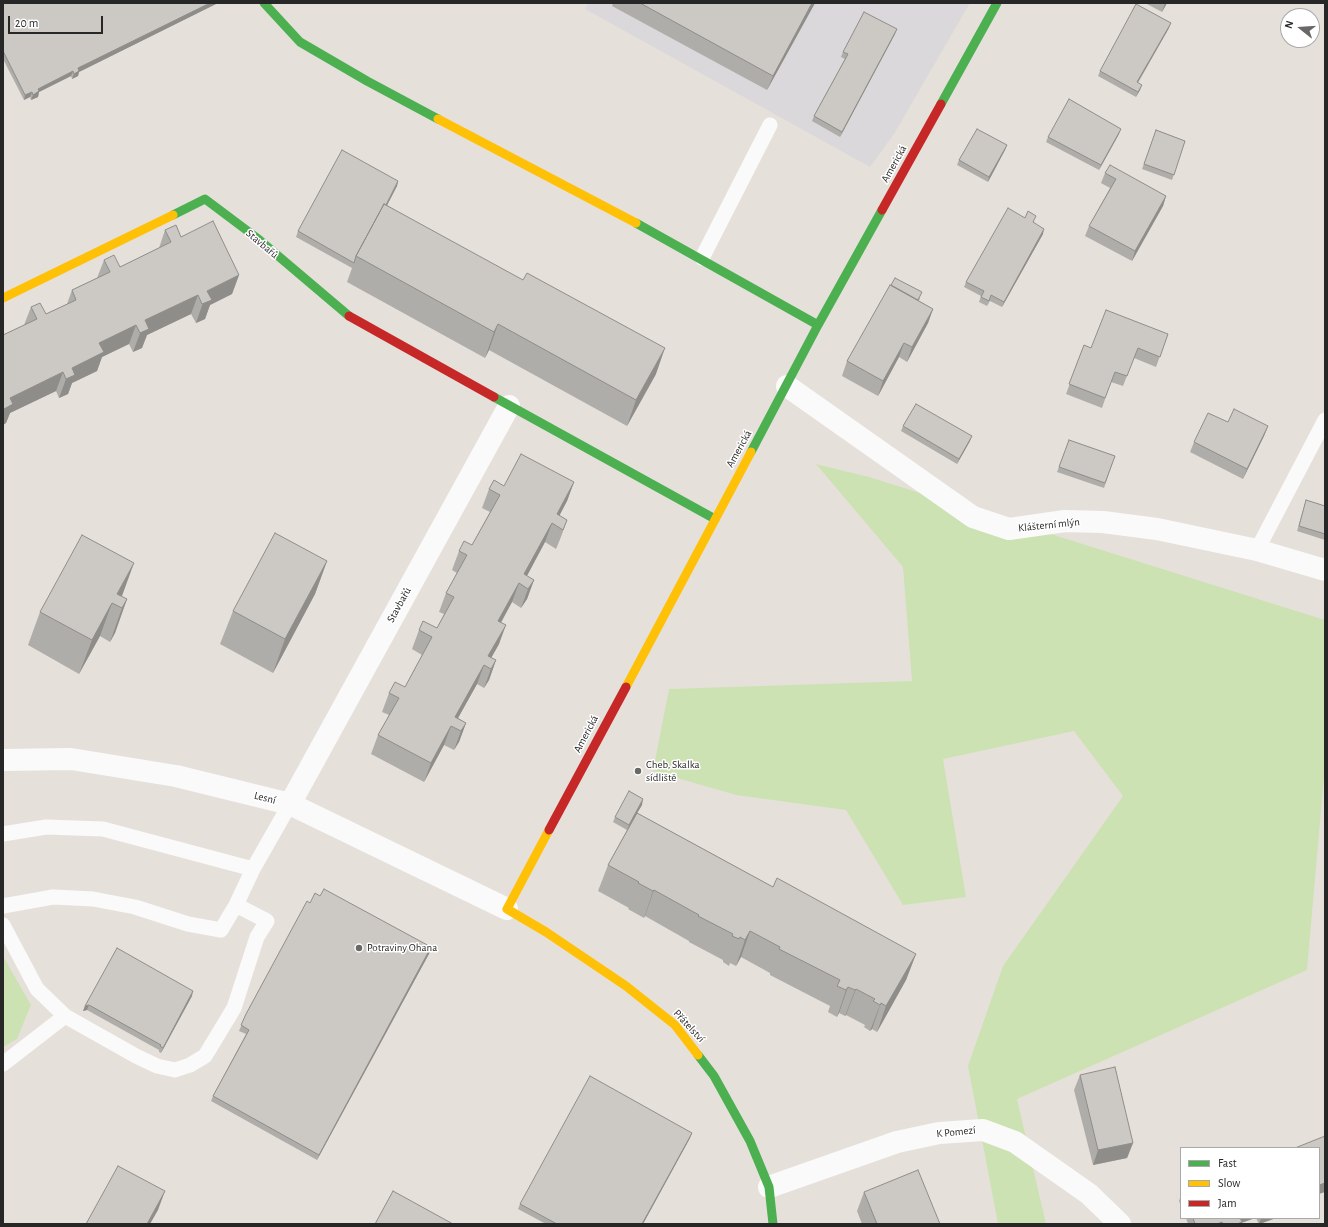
<!DOCTYPE html>
<html>
<head>
<meta charset="utf-8">
<style>
  body { margin:0 }
  #map { position:relative; width:1328px; height:1227px; overflow:hidden; background:#e6e0db; font-family:"Alegreya Sans",sans-serif }
  canvas { display:block }
  .frame { position:absolute; inset:0; border:4px solid #272727; pointer-events:none }
  .legend { position:absolute; left:1180px; top:1147px; width:140px; height:72px; box-sizing:border-box; background:#fff; border:1px solid #a9a9a9; margin:0; padding:5px 7px; list-style:none; font-size:12px; color:#272727 }
  .legend li { display:flex; align-items:center; gap:8px; height:20px }
  .legend b { width:20px; border:1px solid #a9a9a9 }
  .north { position:absolute; left:1280px; top:8px; width:40px; height:40px; box-sizing:border-box; background:#fff; border:1px solid #a9a9a9; border-radius:50%; rotate:287deg; font-size:11px; font-weight:700; line-height:16px; text-align:center; color:#272727 }
  .north::after { content:''; display:block; margin:auto; width:14px; height:18px; background:#6a6866; clip-path:polygon(50% 0,100% 100%,50% 72%,0 100%) }
  .scale { position:absolute; left:8px; top:16px; width:95px; height:18px; box-sizing:border-box; border:2px solid #272727; border-top:0; padding-left:5px; font-size:12px; line-height:14px; white-space:nowrap; color:#272727; -webkit-text-stroke:3px #fff; paint-order:stroke }
</style>
</head>
<body>
<div id="map">
<canvas width="1328" height="1227"></canvas>
<div class="frame"></div>
<ul class="legend">
<li><b style="height:5px;background:#4caf50"></b>Fast</li>
<li><b style="height:5px;background:#ffc107"></b>Slow</li>
<li><b style="height:5px;background:#c62828"></b>Jam</li>
</ul>
<div class="north">N</div>
<div class="scale">20 m</div>
</div>
<script>
const ctx = document.querySelector('canvas').getContext('2d');
ctx.lineJoin = 'round';
function fill(path, color) { ctx.fillStyle = color; ctx.fill(path, 'evenodd'); }
const toPath = rows => new Path2D(rows.map(r => 'M' + r).join(''));
function stroke(path, color, width, dash) { ctx.strokeStyle = color; ctx.lineWidth = width; ctx.lineCap = dash ? 'butt' : 'round'; ctx.setLineDash(dash || []); ctx.stroke(path); }
function drawText(font, color, halo, rows, align = 'center') {
  ctx.font = font + ' "Alegreya Sans",sans-serif'; ctx.lineWidth = 3; ctx.setLineDash([]); ctx.textBaseline = 'middle'; ctx.strokeStyle = halo; ctx.fillStyle = color; for (const [text, x, y, turn = 0] of rows) {
    ctx.save(); ctx.translate(x, y); ctx.rotate((+turn || 0) * Math.PI / 180); ctx.textAlign = isNaN(turn) ? turn : align; if (halo) ctx.strokeText(text, 0, 0); ctx.fillText(text, 0, 0); ctx.restore();
  }
}
fill(toPath([
  [588,3,970,3,894,134,870,167,585,9]
]), '#dbd8db');
fill(toPath([
  [816,464,869,477,1325,620,1325,765,1307,970,1017,1099,1046,1224,998,1224,968,1066,1003,966,1123,796,1074,731,943,759,966,897,903,905,846,810,736,795,653,771,669,689,912,681,903,567],
  [3,956,31,1005,17,1039,3,1047]
]), '#cde2b2');
stroke(toPath([
  [702,258,770,125],
  [1257,550,1325,420],
  [3,834,46,827,103,829,253,869,290,804],
  [3,906,53,897,93,899,135,907,188,924,221,930,236,905],
  [3,925,37,989,65,1016,136,1056,157,1066,175,1070,190,1065,205,1056,234,1008,257,937,267,921,236,905,253,869],
  [3,1064,65,1016]
]), '#fbfafa', 15);
stroke(toPath([
  [787,386,973,517,1009,529,1065,521,1103,522,1157,529,1257,550,1325,570],
  [3,760,71,759,176,776,290,804,507,909],
  [290,804,509,406],
  [769,1187,897,1142,939,1133,983,1130,1015,1142,1089,1194,1120,1224]
]), '#fbfafa', 22);
stroke(toPath([
  [264,3,300,42,367,81,438,119],
  [941,104,997,3],
  [173,215,205,199,257,238,349,316],
  [636,223,818,325],
  [494,397,715,519],
  [751,452,818,325,882,210],
  [698,1055,714,1076,750,1141,769,1187,773,1224]
]), '#4caf50', 9);
stroke(toPath([
  [438,119,636,223],
  [3,298,173,215],
  [626,687,751,452],
  [549,830,507,909,546,932,626,986,675,1025,698,1055]
]), '#ffc107', 9);
stroke(toPath([
  [882,210,941,104],
  [349,316,494,397],
  [549,830,626,687]
]), '#c62828', 9);
fill(toPath([
  [3,3,218,3,79,72,78,76,72,79,71,76,39,92,38,97,31,100,30,97,24,100,3,59],
  [613,3,815,3,767,90,612,6],
  [1145,3,1167,3,1162,12],
  [1169,28,1138,83,1140,90,1136,97,1098,76,1100,71],
  [895,34,840,137,812,121,814,116,845,59,841,57,843,52],
  [1156,130,1185,141,1172,180,1142,169],
  [1119,134,1099,170,1046,142,1048,137],
  [1007,145,1005,150,988,182,957,165,959,160],
  [1105,173,1166,196,1163,206,1132,261,1085,236,1089,226,1110,188,1101,183],
  [398,181,397,186,387,205,656,374,627,426,489,350,485,358,347,282,352,268,296,237,298,231],
  [1025,218,1034,221,1034,223,1043,234,1002,307,990,301,987,306,979,302,981,296,964,287,966,282],
  [165,230,181,237,239,275,232,294,210,305,205,319,196,323,191,314,147,335,142,348,133,352,129,344,102,357,97,371,72,383,68,394,59,398,56,391,10,413,6,423,3,425,3,335,24,325,31,307,46,314,67,304,72,290,97,278,104,260,120,267,159,248],
  [891,285,920,298,919,301,933,309,928,323,907,362,899,357,878,396,842,376,847,361],
  [1168,334,1156,367,1134,358,1123,386,1111,382,1102,408,1066,394,1084,345,1091,348],
  [1228,422,1268,426,1264,436,1243,479,1190,452,1194,442],
  [903,426,970,441,957,464,901,431],
  [1069,440,1115,456,1104,488,1057,472],
  [574,482,567,501,559,516,567,520,556,549,545,542,527,576,534,580,527,599,521,608,512,602,501,623,499,644,491,658,496,660,489,680,484,688,477,684,458,718,466,723,459,742,454,750,444,745,424,782,371,754,378,735,389,715,382,712,389,693,405,687,422,655,412,649,419,630,437,628,444,614,439,612,446,593,457,573,452,570,459,551,472,545,490,512,482,508,489,489,504,486],
  [1306,500,1325,506,1325,540,1297,531],
  [327,561,315,594,273,673,220,644,233,611],
  [121,597,127,599,115,633,110,642,100,636,79,674,28,645,40,612],
  [642,805,637,813,773,887,916,954,906,980,877,1032,872,1029,870,1031,864,1027,865,1025,846,1015,845,1016,839,1013,837,1017,828,1012,830,1006,770,975,770,973,741,957,736,966,730,963,729,966,723,962,723,960,689,942,689,941,645,916,644,918,628,909,629,908,598,891,608,865,627,830,613,822,615,817],
  [320,896,431,947,430,952,317,1160,211,1101,213,1096,246,1034,239,1031,246,1014,310,903],
  [192,996,161,1053,159,1052,159,1050,87,1010,83,1011,85,1006],
  [1080,1075,1133,1143,1127,1158,1093,1165,1074,1090],
  [692,1133,690,1138,643,1224,546,1224,518,1209,520,1204],
  [864,1192,940,1224,862,1224,857,1211],
  [1181,1195,1181,1206,1179,1201],
  [1186,1218,1255,1218,1241,1223,1241,1224,1188,1224],
  [1256,1218,1276,1218,1260,1224,1259,1224]
]), '#afada9');
fill(toPath([
  [210,3,218,3,79,72,78,76,72,79,74,74,78,68],
  [812,3,815,3,767,90,773,76],
  [1165,3,1167,3,1162,12],
  [1171,23,1169,28,1135,87,1137,82],
  [897,29,895,34,840,137,842,132],
  [73,71,71,76,39,92,38,97,31,100,33,95,38,89],
  [1142,85,1140,90,1136,97,1138,92],
  [32,92,30,97,24,100,25,95],
  [1121,129,1119,134,1099,170,1101,165],
  [1007,145,1005,150,988,182,989,177],
  [398,181,397,186,360,258],
  [1166,196,1163,206,1132,261,1135,251],
  [1044,229,1043,234,1002,307,1004,302],
  [239,275,232,294,210,305,205,319,196,323,207,291],
  [198,295,191,314,147,335,142,348,133,352,145,320],
  [933,309,928,323,907,362,912,347],
  [498,324,489,350,485,358,494,332],
  [136,325,129,344,102,357,97,371,72,383,68,394,59,398,66,379,72,368,99,343],
  [904,343,899,357,878,396,883,381],
  [665,348,656,374,627,426,636,400],
  [63,372,56,391,10,413,6,423,3,425,3,412,10,398],
  [1268,426,1264,436,1243,479,1247,469],
  [972,436,970,441,957,464,959,459],
  [574,482,567,501,555,524,557,514],
  [567,520,560,539,556,549,563,530],
  [552,523,545,542,522,585,524,574],
  [327,561,315,594,273,673,285,639],
  [134,563,122,596,117,605,117,594],
  [534,580,527,599,521,608,528,589],
  [519,583,512,602,491,640,498,621],
  [127,599,115,633,110,642,122,608],
  [112,603,100,636,79,674,92,640],
  [506,625,499,644,486,667,488,656],
  [496,660,489,680,484,688,491,669],
  [484,665,477,684,453,727,455,717],
  [466,723,459,742,454,750,461,731],
  [451,726,444,745,424,782,431,763],
  [643,799,642,805,627,830,629,825],
  [654,890,645,916,644,918,653,891],
  [750,931,741,957,736,966,745,940],
  [431,947,430,952,317,1160,319,1155],
  [916,954,906,980,877,1032,886,1006],
  [848,987,839,1013,837,1017,846,990],
  [856,989,846,1015,845,1016,855,990],
  [193,991,192,996,161,1053,163,1048],
  [881,1003,872,1029,870,1031,880,1005],
  [89,1005,87,1010,83,1011,85,1006],
  [692,1133,690,1138,643,1224,642,1224],
  [1133,1143,1127,1158,1093,1165,1098,1150],
  [1325,1183,1325,1192,1319,1194,1319,1185],
  [165,1191,158,1210,150,1224,147,1224],
  [1238,1218,1255,1218,1241,1223,1241,1224,1236,1224],
  [1261,1218,1276,1218,1259,1224]
]), '#8f8d8a');
const building = toPath([
  [3,3,210,3,78,68,79,71,74,74,73,71,38,89,39,91,33,95,32,92,25,95,3,51,3,3],
  [640,3,812,3,773,76,640,3],
  [1136,4,1171,23,1137,82,1142,85,1138,92,1100,71,1136,4],
  [864,12,897,29,842,132,814,116,848,54,843,52,864,12],
  [1069,99,1121,129,1101,165,1048,137,1069,99],
  [977,129,1007,145,989,177,959,160,977,129],
  [1156,130,1185,141,1174,175,1144,164,1156,130],
  [342,150,398,181,386,205,384,204,356,256,354,263,298,231,342,150],
  [1110,165,1166,196,1135,251,1089,226,1116,179,1105,173,1110,165],
  [384,204,523,280,527,273,665,348,636,400,498,324,494,332,356,256,384,204],
  [1008,208,1025,218,1028,211,1036,216,1033,222,1044,229,1004,302,991,295,989,301,981,297,984,291,966,282,1008,208],
  [213,221,239,275,207,291,212,300,202,304,198,295,145,320,149,329,140,333,136,325,99,343,104,352,72,368,75,375,66,379,63,372,10,398,13,404,4,409,3,406,3,335,37,319,31,307,40,303,46,314,76,300,72,290,110,272,104,260,114,255,120,267,171,242,165,230,176,225,181,237,213,221],
  [895,278,922,292,918,300,891,285,895,278],
  [890,285,933,309,912,347,904,343,883,381,847,361,890,285],
  [1106,310,1168,334,1160,357,1138,348,1127,376,1115,372,1105,398,1069,384,1084,345,1091,348,1106,310],
  [916,404,972,436,959,459,903,426,916,404],
  [1234,409,1268,426,1247,469,1194,442,1208,413,1228,422,1234,409],
  [1069,440,1115,456,1105,483,1059,467,1069,440],
  [521,454,574,482,557,514,567,520,563,530,552,523,524,574,534,580,528,589,519,583,498,621,506,625,488,656,496,660,491,669,484,665,455,717,466,723,461,731,451,726,431,763,378,735,399,698,389,693,395,682,405,687,432,637,419,630,423,621,437,628,454,597,446,593,467,555,459,551,464,541,472,545,500,495,489,489,494,480,504,486,521,454],
  [1306,500,1325,506,1325,534,1299,526,1306,500],
  [275,533,327,561,285,639,233,611,275,533],
  [82,535,134,563,117,594,127,599,122,608,112,603,92,640,40,612,82,535],
  [629,791,643,799,629,825,615,817,629,791],
  [637,813,773,887,777,878,916,954,886,1006,881,1003,880,1005,873,1001,875,999,856,989,855,990,848,987,846,990,837,986,840,980,779,949,780,947,750,931,745,940,740,937,739,939,732,936,733,934,698,916,699,915,654,890,653,891,638,883,639,882,608,865,637,813],
  [324,889,431,947,319,1155,213,1096,249,1030,241,1025,246,1014,307,901,310,903,315,893,320,896,324,889],
  [117,948,193,991,163,1048,160,1046,161,1045,89,1005,85,1006,117,948],
  [1115,1067,1133,1143,1098,1150,1080,1075,1115,1067],
  [590,1076,692,1133,642,1224,557,1224,520,1204,590,1076],
  [1325,1136,1325,1183,1319,1185,1319,1148,1295,1148,1325,1136],
  [118,1166,165,1191,147,1224,86,1224,118,1166],
  [918,1170,940,1224,877,1224,864,1192,918,1170],
  [393,1191,453,1224,375,1224,393,1191],
  [1193,1218,1240,1218,1242,1222,1237,1224,1223,1224,1222,1222,1217,1224,1195,1224,1193,1218]
]);
fill(building, '#ccc9c5');
stroke(building, '#8f8d8a', 1);
for (const [x, y, r, color] of [
  [638,771,4,"#6a6866"],
  [359,948,4,"#6a6866"]
]) { const dot = new Path2D(); dot.arc(x, y, r, 0, 2 * Math.PI); ctx.fillStyle = color; ctx.fill(dot); stroke(dot, '#fff', 1.5); }
drawText('11px', '#272727', '#fff', [
  ["Americká",894,164,-61],
  ["Stavbařů",262,244,40],
  ["Americká",739,449,-61],
  ["Klášterní mlýn",1049,525,-6],
  ["Stavbařů",399,605,-61],
  ["Americká",586,734,-62],
  ["Lesní",265,798,14],
  ["Přátelství",689,1026,47],
  ["K Pomezí",956,1132,-6]
]);
drawText('11px', '#272727', '#fff', [
  ["Cheb, Skalka",646,765],
  ["sídliště",646,778],
  ["Potraviny Ohana",367,948]
], 'left');
</script>
</body>
</html>
